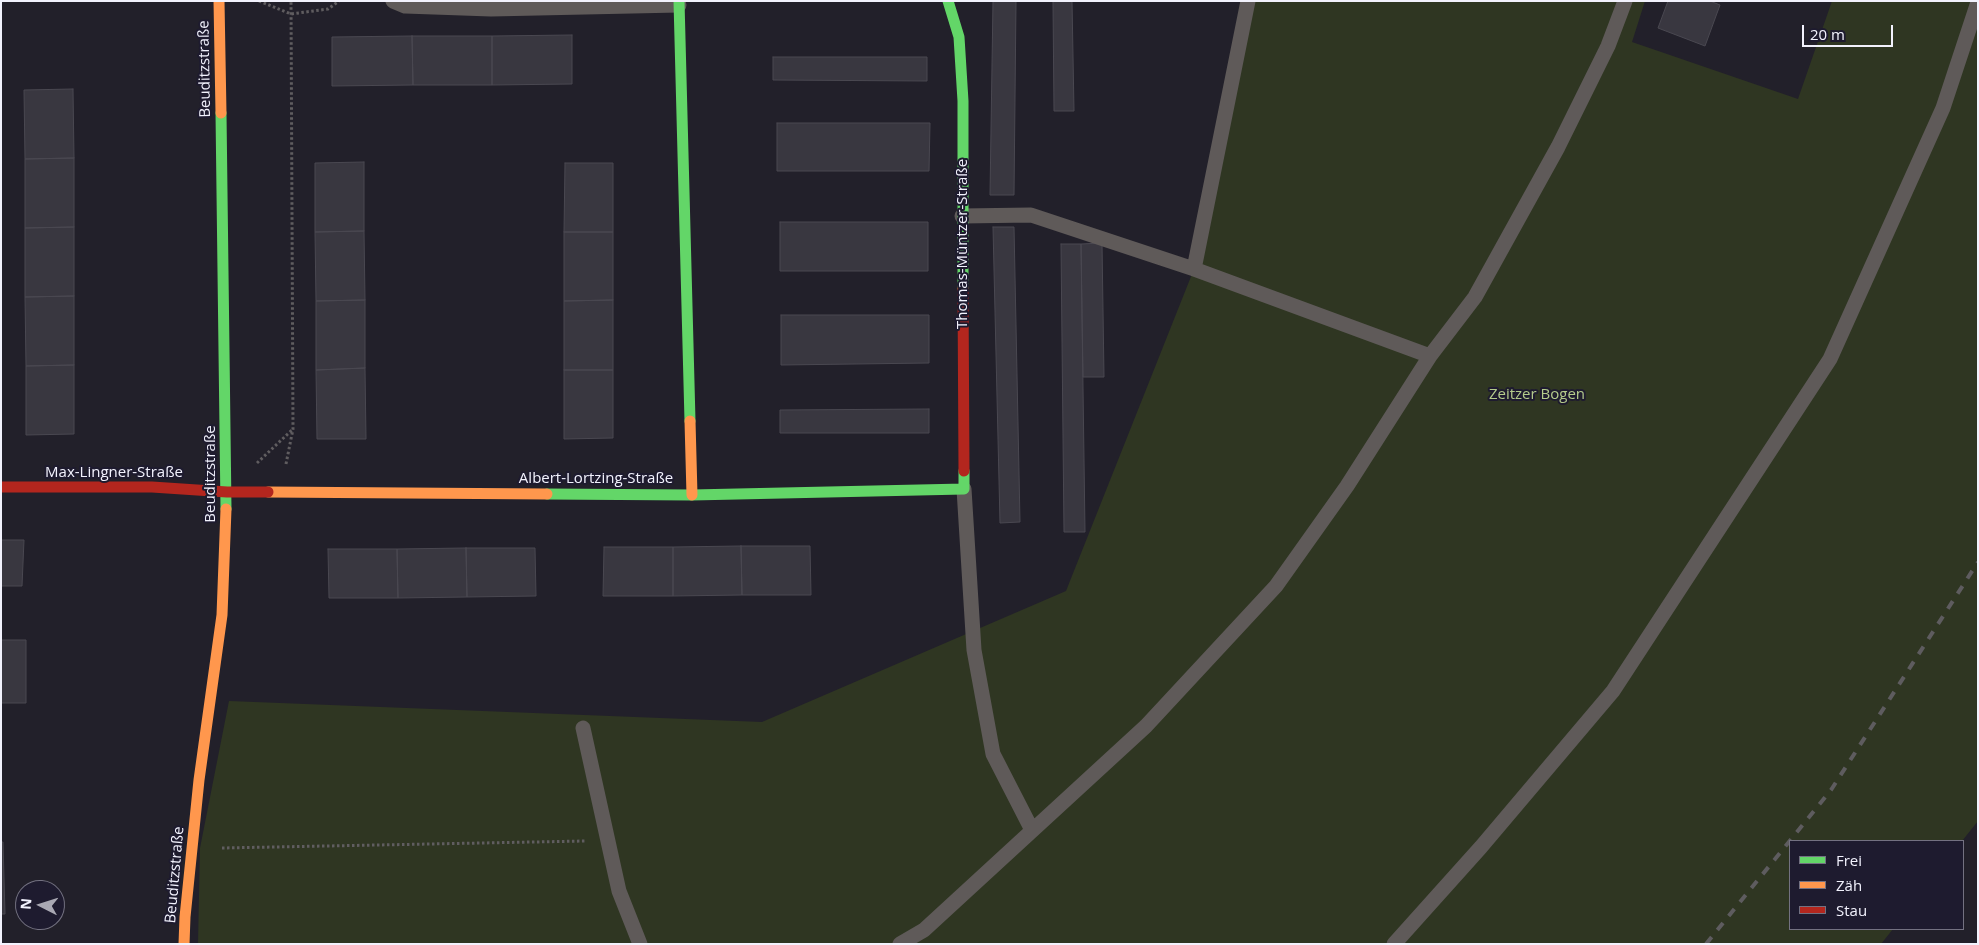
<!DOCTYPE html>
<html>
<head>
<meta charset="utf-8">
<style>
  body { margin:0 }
  #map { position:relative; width:1979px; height:945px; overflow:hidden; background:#22202a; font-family:"Open Sans",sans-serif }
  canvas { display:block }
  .frame { position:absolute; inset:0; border:2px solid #f2f2fd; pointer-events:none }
  .legend { position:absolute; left:1789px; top:840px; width:175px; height:90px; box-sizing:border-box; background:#1e1b2f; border:1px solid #737181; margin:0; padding:6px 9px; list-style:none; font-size:15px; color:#f2f2fd }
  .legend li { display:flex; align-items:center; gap:10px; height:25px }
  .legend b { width:25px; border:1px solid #737181 }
  .north { position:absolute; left:15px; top:880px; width:50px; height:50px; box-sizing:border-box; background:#1e1b2f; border:1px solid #737181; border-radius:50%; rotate:275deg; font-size:14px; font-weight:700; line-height:20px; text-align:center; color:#f2f2fd }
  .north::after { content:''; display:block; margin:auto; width:18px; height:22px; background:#a9a8b3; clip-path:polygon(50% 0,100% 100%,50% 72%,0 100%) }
  .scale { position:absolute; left:1802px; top:25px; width:91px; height:22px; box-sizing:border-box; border:2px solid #f2f2fd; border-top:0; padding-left:6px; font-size:15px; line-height:18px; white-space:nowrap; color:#f2f2fd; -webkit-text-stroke:4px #1e1b2f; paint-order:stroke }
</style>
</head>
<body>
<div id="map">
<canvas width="1979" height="945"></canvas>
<div class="frame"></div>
<ul class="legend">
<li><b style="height:6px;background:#63d668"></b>Frei</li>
<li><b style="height:6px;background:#ff974d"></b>Zäh</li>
<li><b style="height:6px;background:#b3261e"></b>Stau</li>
</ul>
<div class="north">N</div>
<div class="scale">20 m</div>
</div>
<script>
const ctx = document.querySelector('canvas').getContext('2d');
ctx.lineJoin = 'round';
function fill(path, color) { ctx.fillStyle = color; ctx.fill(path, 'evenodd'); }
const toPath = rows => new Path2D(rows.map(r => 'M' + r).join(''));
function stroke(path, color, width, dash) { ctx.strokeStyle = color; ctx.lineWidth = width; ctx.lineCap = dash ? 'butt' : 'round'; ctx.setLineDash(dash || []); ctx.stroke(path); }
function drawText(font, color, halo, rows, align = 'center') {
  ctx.font = font + ' "Open Sans",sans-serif'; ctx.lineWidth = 4; ctx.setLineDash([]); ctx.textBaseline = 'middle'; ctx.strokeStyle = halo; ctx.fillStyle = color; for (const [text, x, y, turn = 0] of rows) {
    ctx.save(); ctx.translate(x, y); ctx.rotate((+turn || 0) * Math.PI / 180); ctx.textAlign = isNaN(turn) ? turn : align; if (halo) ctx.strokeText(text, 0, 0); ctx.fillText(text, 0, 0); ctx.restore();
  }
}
fill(toPath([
  [1248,1,1645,1,1632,42,1798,99,1832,1,1978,1,1978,821,1962,841,1790,841,1790,929,1893,929,1881,944,198,944,200,848,229,701,762,722,1066,591,1194,269]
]), '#2f3622');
const building = toPath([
  [993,1,1016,1,1014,195,990,195,993,1],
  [1053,1,1072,1,1074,111,1054,111,1053,1],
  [1668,1,1710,1,1720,5,1705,46,1658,28,1668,1],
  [572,35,572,84,492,85,492,36,572,35],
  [412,36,413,85,332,86,332,37,412,36],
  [412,36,492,36,492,85,413,85,412,36],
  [773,57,927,57,927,81,773,80,773,57],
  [73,89,74,158,25,159,24,90,73,89],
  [777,123,930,123,929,171,777,171,777,123],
  [74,158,74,227,25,228,25,159,74,158],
  [364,162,364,231,315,232,315,163,364,162],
  [565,163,613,163,613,232,564,232,565,163],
  [780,222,928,222,928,271,780,271,780,222],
  [74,227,74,296,25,297,25,228,74,227],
  [993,227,1014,227,1020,522,1000,523,993,227],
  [364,231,365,300,316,301,315,232,364,231],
  [564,232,613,232,613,300,564,301,564,232],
  [1102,243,1104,377,1083,377,1081,244,1102,243],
  [1061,244,1081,244,1085,532,1064,532,1061,244],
  [74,296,74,365,26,366,25,297,74,296],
  [365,300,365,368,316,370,316,301,365,300],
  [613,300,613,370,564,370,564,301,613,300],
  [781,315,929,315,929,363,781,365,781,315],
  [74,365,74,434,26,435,26,366,74,365],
  [365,368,366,439,317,439,316,370,365,368],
  [564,370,613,370,613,438,564,439,564,370],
  [929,409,929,433,780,433,780,410,929,409],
  [1,540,24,540,22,586,1,586,1,540],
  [741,546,810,546,811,595,742,595,741,546],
  [741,546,742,595,673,596,673,547,741,546],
  [604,547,673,547,673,596,603,596,604,547],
  [466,548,467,597,398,598,397,549,466,548],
  [466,548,535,548,536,596,467,597,466,548],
  [328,549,397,549,398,598,329,598,328,549],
  [1,640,26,640,26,703,1,703,1,640],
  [1,842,3,842,5,914,1,914,1,842]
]);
fill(building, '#393740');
stroke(building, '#4a4851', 1);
stroke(toPath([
  [259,1,291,14,328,9,339,1],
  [257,463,293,429],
  [286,464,293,429,291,1],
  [222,848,585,841]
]), '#605d60', 3, [2.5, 2.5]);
stroke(toPath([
  [393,1,405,6,491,9,679,5],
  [1248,1,1194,269,1430,356],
  [962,216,1031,215,1194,269],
  [964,489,974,650,993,754,1032,830],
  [583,728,619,891,640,944],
  [900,944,924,930,1146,726,1276,586,1347,486,1430,356,1475,297,1558,147,1608,46,1625,1],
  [1394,944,1481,847,1613,691,1830,359,1943,108,1978,2]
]), '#5f5a59', 15);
stroke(toPath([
  [679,1,690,421],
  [948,1,959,37,963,101,963,288],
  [221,113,226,509],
  [547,494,692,495,964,489,964,471]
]), '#63d668', 11);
stroke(toPath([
  [219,1,221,113],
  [690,421,692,495],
  [268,492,547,494],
  [184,944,185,917,199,780,222,615,226,509]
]), '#ff974d', 11);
stroke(toPath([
  [963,288,964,471],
  [1,487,152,487,227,492,268,492]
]), '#b3261e', 11);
stroke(toPath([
  [1706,944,1831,790,1978,562]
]), '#5e5c5f', 4, [9, 9]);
drawText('15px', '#f2f2fd', '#1e1b2f', [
  ["Beuditzstraße",205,69,-91],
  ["Thomas-Müntzer-Straße",963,244,-90],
  ["Max-Lingner-Straße",114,473],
  ["Beuditzstraße",211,474,-90],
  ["Albert-Lortzing-Straße",596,479],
  ["Beuditzstraße",175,875,-85]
]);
drawText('15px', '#b4cb8b', '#1e1b2f', [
  ["Zeitzer Bogen",1537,395]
]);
</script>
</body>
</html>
